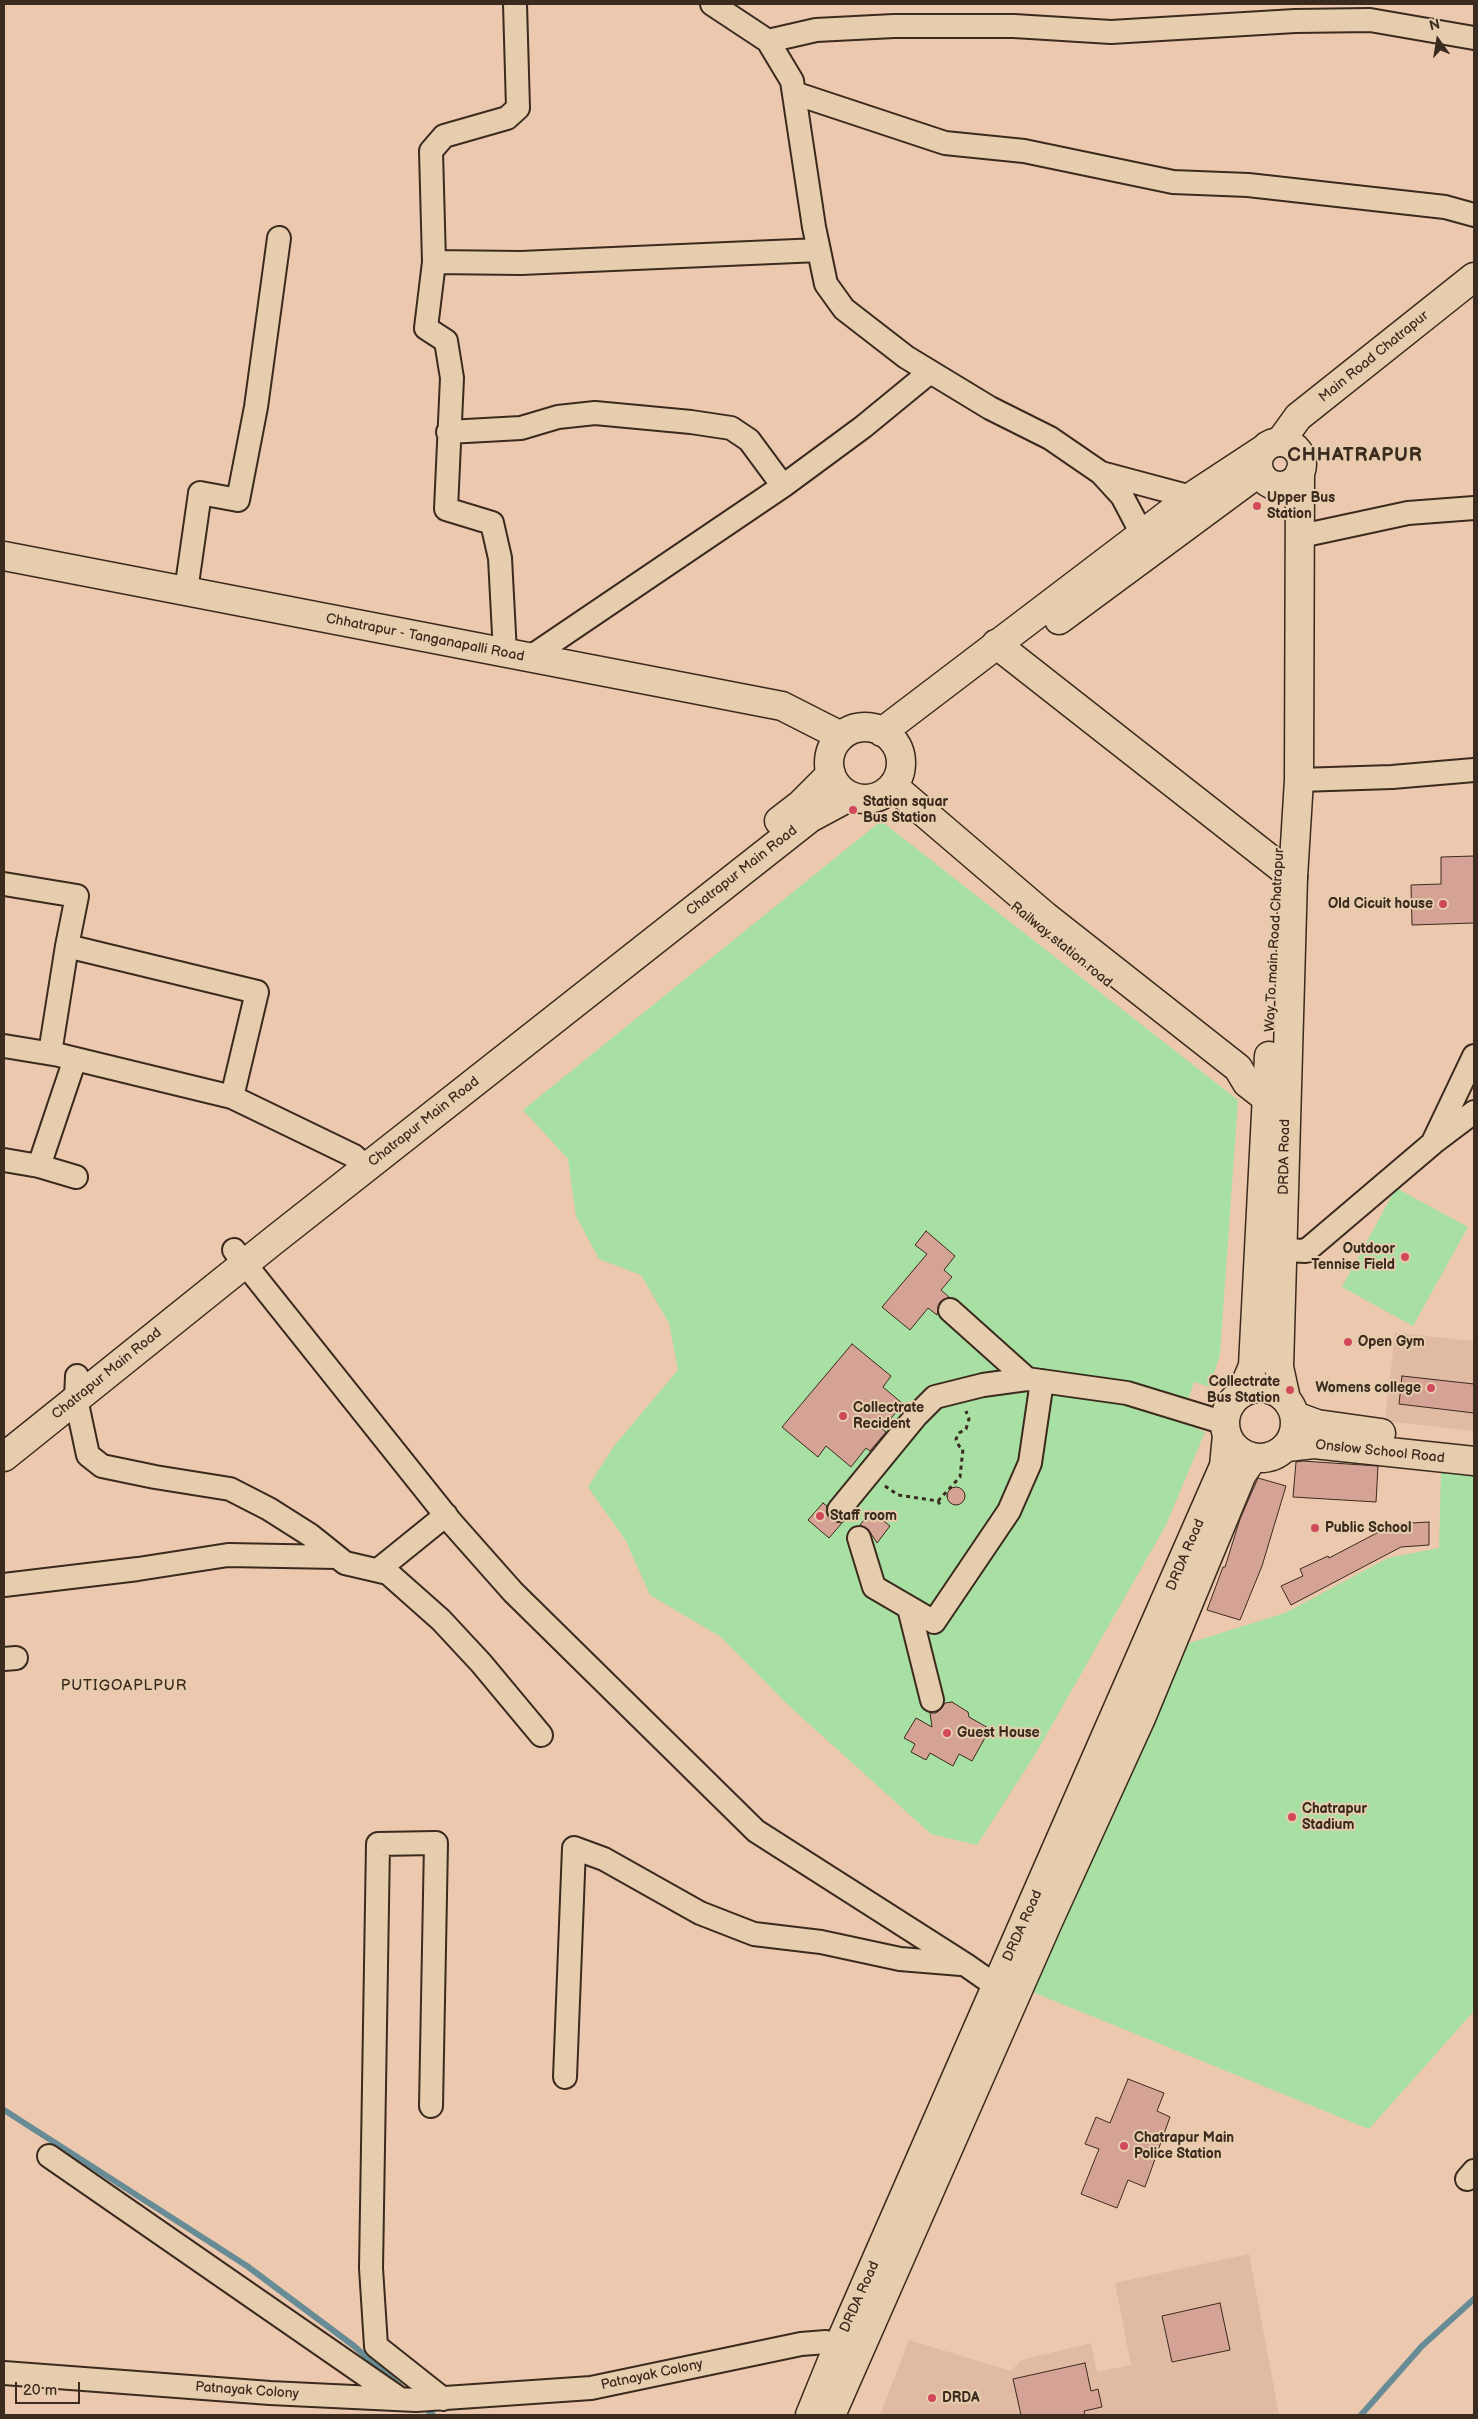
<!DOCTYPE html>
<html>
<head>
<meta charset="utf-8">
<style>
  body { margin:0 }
  #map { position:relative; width:1478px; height:2419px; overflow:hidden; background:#ebc8ae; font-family:"Balsamiq Sans",sans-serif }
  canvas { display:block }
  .frame { position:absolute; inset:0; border:5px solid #3b2a1e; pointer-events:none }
  .north { position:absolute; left:1413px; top:15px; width:50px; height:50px; -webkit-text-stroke:4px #e6cdae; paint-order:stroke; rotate:347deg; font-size:14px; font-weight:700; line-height:20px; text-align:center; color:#3b2a1e }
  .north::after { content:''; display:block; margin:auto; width:18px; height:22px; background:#3b2a1e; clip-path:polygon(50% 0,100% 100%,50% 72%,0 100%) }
  .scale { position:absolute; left:15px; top:2382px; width:65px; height:22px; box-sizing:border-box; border:2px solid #3b2a1e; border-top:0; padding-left:6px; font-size:15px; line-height:18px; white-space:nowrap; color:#3b2a1e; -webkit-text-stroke:4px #e6cdae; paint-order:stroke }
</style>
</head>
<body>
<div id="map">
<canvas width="1478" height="2419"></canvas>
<div class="frame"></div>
<div class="north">N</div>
<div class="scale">20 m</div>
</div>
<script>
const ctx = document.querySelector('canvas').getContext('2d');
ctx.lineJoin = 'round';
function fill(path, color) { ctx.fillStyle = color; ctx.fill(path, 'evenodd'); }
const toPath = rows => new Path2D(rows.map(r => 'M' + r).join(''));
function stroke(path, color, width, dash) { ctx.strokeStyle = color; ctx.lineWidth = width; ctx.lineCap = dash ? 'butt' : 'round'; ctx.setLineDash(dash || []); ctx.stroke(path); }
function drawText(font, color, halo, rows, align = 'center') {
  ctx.font = font + ' "Balsamiq Sans",sans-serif'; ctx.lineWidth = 4; ctx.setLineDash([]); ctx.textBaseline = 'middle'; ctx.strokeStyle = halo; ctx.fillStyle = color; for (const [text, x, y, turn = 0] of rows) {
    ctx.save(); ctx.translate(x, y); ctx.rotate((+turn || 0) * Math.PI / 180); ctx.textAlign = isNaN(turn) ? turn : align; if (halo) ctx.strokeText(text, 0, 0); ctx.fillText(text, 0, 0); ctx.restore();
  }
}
fill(toPath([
  [1395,1333,1474,1341,1474,1431,1385,1421],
  [1249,2254,1279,2415,880,2415,909,2340,1011,2371,1021,2360,1091,2343,1097,2372,1131,2365,1115,2283]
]), '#e1baa3');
fill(toPath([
  [881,821,1238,1100,1220,1354,1210,1387,1194,1382,1181,1422,1205,1432,1166,1525,1036,1753,977,1845,931,1834,787,1704,721,1637,650,1595,626,1541,588,1487,614,1446,678,1370,669,1323,641,1275,599,1259,576,1216,568,1159,523,1110],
  [1396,1188,1468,1227,1413,1326,1342,1287],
  [1441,1472,1474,1473,1474,2011,1369,2129,1030,1991,1189,1643,1285,1613,1388,1558,1439,1548]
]), '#a8e0a4');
stroke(toPath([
  [4,2110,247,2266,354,2346,400,2386],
  [423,2406,433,2415],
  [1361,2415,1422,2346,1474,2299]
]), '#678c96', 6);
const building = toPath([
  [1474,856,1474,923,1412,925,1411,885,1441,884,1441,857,1474,856],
  [926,1231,955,1256,944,1270,952,1277,941,1290,949,1297,940,1302,937,1315,928,1308,910,1330,882,1307,927,1254,915,1245,926,1231],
  [852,1344,891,1376,883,1387,903,1404,882,1429,886,1432,870,1451,866,1448,851,1467,826,1446,818,1457,782,1427,852,1344],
  [1402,1376,1474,1384,1474,1413,1399,1404,1402,1376],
  [1302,1461,1378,1466,1376,1502,1293,1497,1296,1462,1302,1461],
  [1258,1478,1286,1486,1262,1566,1240,1620,1207,1610,1223,1567,1225,1567,1240,1519,1258,1478],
  '947 1496a9 9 0 1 1 18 0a9 9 0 1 1-18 0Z',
  [823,1503,827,1506,827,1514,830,1520,842,1523,829,1538,808,1520,823,1503],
  [871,1511,890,1526,877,1543,868,1529,860,1525,871,1511],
  [1429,1522,1429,1545,1401,1547,1291,1605,1281,1586,1303,1576,1300,1569,1328,1556,1329,1558,1394,1524,1429,1522],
  [952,1702,968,1712,969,1717,990,1729,972,1761,959,1754,953,1766,930,1753,926,1760,911,1752,915,1744,904,1738,916,1718,932,1727,930,1713,936,1713,941,1709,945,1703,952,1702],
  [1128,2079,1164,2093,1157,2111,1170,2117,1145,2187,1128,2180,1117,2208,1081,2194,1099,2149,1085,2144,1096,2117,1110,2123,1128,2079],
  [1220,2303,1230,2350,1172,2362,1162,2316,1220,2303],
  [1085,2363,1091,2391,1098,2389,1102,2407,1084,2411,1085,2415,1021,2415,1013,2379,1085,2363]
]);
fill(building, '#d5a395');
stroke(building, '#3b2a1e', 1);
const minor = toPath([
  [712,4,768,41,792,81,814,227,826,284,844,309,906,357,990,408,1050,438,1101,473,1122,496,1142,534],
  [768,41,816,30,894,26,1014,26,1111,32,1295,21,1370,20,1474,38],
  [794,93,945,143,1024,151,1173,182,1248,185,1445,207,1474,215],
  [434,262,521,263,819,250],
  [448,432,521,428,558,417,595,413,691,422,731,428,749,440,783,486],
  [1101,473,1191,497],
  [1301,536,1408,513,1474,508],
  [186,591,200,493,238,500,256,407,279,238],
  [505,653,500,558,492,523,446,509,452,378,446,341,426,328,434,262,431,151,444,136,507,118,518,108,515,4],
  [529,658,783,486,863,427,930,372],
  [1299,780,1392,777,1474,770],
  [4,884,77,896,67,946,257,992,232,1097],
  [4,1046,59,1055,232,1097,354,1156,366,1167],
  [50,1053,67,946],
  [1434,1140,1474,1056],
  [4,1160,39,1166,76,1177],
  [39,1166,75,1059],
  [234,1250,451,1522,513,1592,756,1831,966,1965,1009,1995],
  [1283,1250,1306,1251,1433,1143,1474,1112],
  [950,1310,1027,1379],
  [77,1376,76,1399,88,1455,102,1466,155,1477,230,1489,269,1509,310,1535,345,1563,388,1573,441,1620,481,1663,541,1735],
  [839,1510,916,1416,935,1397,983,1385,1027,1379,1127,1393,1225,1423],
  [859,1538,874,1587,934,1622,1009,1511,1030,1463,1042,1381],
  [378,1570,446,1515],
  [4,1585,138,1569,228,1555,337,1557],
  [909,1608,932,1700],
  [4,1659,16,1658],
  [565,2077,574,1848,604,1859,700,1913,754,1934,821,1942,900,1959,961,1964],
  [431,2106,436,1843,378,1844,371,2268,376,2346,443,2399],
  [49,2156,400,2399],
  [1467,2179,1474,2171],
  [4,2373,270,2393,416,2400,591,2388,801,2344,826,2342,852,2353]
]);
const tertiary = toPath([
  [1280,442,1298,417,1474,277],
  [4,556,782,706,841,736],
  [996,644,1293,877],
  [893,786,1045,916,1238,1068,1247,1083,1283,1111]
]);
const secondary = toPath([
  '1258 464a22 22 0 1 1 44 0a22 22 0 1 1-44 0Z',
  [1059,620,1254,476],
  '829 763a36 36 0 1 1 72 0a36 36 0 1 1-72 0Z',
  [882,732,1191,497,1261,451],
  [779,821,801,804,831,774],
  '1225 1423a35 35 0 1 1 70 0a35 35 0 1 1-70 0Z',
  [1241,1394,1253,1366,1269,1056],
  [1286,1399,1279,1367,1293,877,1299,780,1300,472],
  [1295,1416,1317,1424,1381,1433],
  [1287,1447,1314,1444,1474,1461],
  [4,1457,273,1241,810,818,851,796],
  [810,2415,832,2361,1224,1466,1227,1435],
  [831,2415,1047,1924,1141,1718,1242,1474,1253,1458]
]);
stroke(minor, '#3b2a1e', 26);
stroke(tertiary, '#3b2a1e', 31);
stroke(secondary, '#3b2a1e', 31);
stroke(toPath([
  [885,1486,898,1495,938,1501,941,1507],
  [938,1501,960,1477,963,1449,959,1446,956,1439,959,1433,966,1429,969,1419,966,1411]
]), '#3b2a1e', 3, [4, 4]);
stroke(minor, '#e6cdae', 22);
stroke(tertiary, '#e6cdae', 28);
stroke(secondary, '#e6cdae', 28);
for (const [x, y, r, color] of [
  [1257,506,5,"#d1495b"],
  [853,810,5,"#d1495b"],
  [1443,904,5,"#d1495b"],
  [1405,1257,5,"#d1495b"],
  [1348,1342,5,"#d1495b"],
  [1431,1388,5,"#d1495b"],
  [1290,1390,5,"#d1495b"],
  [843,1416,5,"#d1495b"],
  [820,1516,5,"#d1495b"],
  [1315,1528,5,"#d1495b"],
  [947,1733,5,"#d1495b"],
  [1292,1817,5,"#d1495b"],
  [1124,2146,5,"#d1495b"],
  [932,2398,5,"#d1495b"]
]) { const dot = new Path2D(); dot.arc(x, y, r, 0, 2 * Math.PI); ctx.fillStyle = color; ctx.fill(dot); stroke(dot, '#e6cdae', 2); }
drawText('14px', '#3b2a1e', '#e6cdae', [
  ["Main Road Chatrapur",1374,357,-39],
  ["Chhatrapur - Tanganapalli Road",425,638,11],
  ["Chatrapur Main Road",742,871,-38],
  ["Way To main Road Chatrapur",1275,940,-87],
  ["Railway station road",1061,945,39],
  ["Chatrapur Main Road",424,1122,-38],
  ["DRDA Road",1285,1157,-89],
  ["Chatrapur Main Road",107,1374,-39],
  ["Onslow School Road",1380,1452,6],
  ["DRDA Road",1186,1555,-67],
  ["DRDA Road",1023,1926,-66],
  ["DRDA Road",860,2297,-66],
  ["Patnayak Colony",652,2375,-12],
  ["Patnayak Colony",247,2391,4]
]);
drawText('bold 14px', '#3b2a1e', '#e6cdae', [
  ["Upper Bus",1267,498],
  ["Station",1267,514],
  ["Station squar",863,802],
  ["Bus Station",863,818],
  ["Old Cicuit house",1433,904,"right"],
  ["Outdoor",1395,1249,"right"],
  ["Tennise Field",1395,1265,"right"],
  ["Open Gym",1358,1342],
  ["Collectrate",1280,1382,"right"],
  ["Bus Station",1280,1398,"right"],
  ["Womens college",1421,1388,"right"],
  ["Collectrate",853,1408],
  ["Recident",853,1424],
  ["Staff room",830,1516],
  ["Public School",1325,1528],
  ["Guest House",957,1733],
  ["Chatrapur",1302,1809],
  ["Stadium",1302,1825],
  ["Chatrapur Main",1134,2138],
  ["Police Station",1134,2154],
  ["DRDA",942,2398]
], 'left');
ctx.letterSpacing = '1px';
drawText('15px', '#3b2a1e', '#e6cdae', [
  ["PUTIGOAPLPUR",124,1686]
]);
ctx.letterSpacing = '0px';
ctx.letterSpacing = '1px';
drawText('bold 19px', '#3b2a1e', '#e6cdae', [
  ["CHHATRAPUR",1355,456]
]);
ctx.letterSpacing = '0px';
</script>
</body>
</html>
